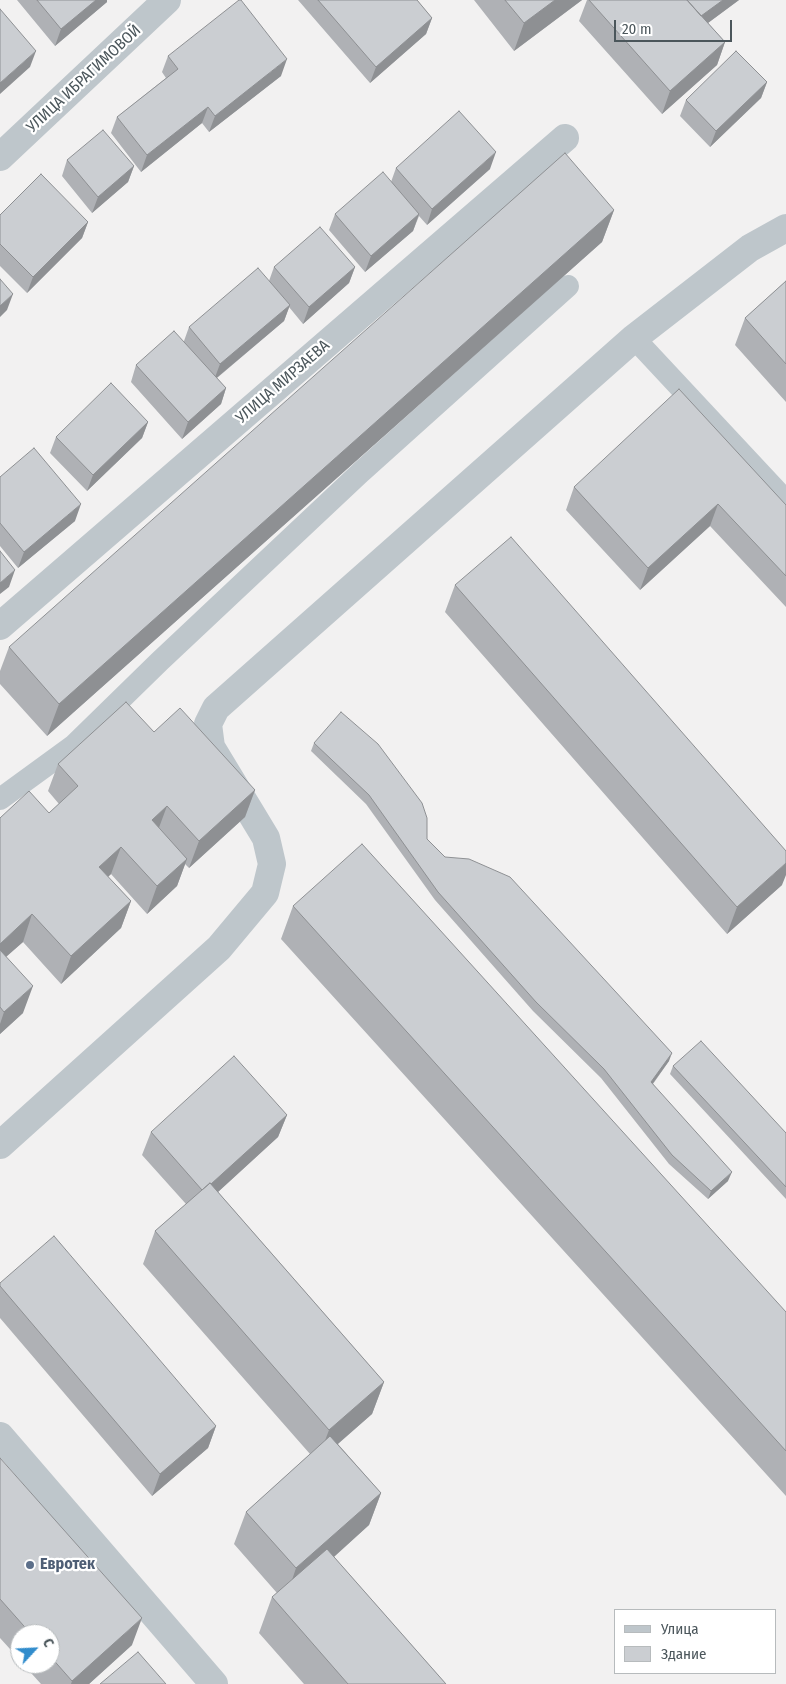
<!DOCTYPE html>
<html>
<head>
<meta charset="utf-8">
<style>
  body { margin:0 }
  #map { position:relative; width:786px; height:1684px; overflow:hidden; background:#f2f1f1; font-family:"Fira Sans Condensed",sans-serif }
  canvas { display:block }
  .legend { position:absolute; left:614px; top:1609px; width:162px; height:65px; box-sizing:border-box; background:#fff; border:1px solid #b7bbbd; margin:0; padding:6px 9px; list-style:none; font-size:15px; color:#4b565b }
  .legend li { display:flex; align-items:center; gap:10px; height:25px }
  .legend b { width:25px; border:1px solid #b7bbbd }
  .north { position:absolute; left:10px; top:1624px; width:50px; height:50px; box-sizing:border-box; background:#fff; border:1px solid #b7bbbd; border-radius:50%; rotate:65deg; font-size:14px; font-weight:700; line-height:20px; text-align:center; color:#4b565b }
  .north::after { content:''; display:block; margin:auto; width:18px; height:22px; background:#318ccc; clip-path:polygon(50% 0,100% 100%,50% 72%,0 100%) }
  .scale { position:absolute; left:614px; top:20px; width:118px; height:22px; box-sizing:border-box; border:2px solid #4b565b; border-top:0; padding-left:6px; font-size:15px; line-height:18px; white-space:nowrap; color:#4b565b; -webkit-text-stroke:4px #fff; paint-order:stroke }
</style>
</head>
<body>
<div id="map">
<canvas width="786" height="1684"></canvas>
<ul class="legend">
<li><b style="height:6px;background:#bec6cb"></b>Улица</li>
<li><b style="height:14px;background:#cbced2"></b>Здание</li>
</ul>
<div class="north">С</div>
<div class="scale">20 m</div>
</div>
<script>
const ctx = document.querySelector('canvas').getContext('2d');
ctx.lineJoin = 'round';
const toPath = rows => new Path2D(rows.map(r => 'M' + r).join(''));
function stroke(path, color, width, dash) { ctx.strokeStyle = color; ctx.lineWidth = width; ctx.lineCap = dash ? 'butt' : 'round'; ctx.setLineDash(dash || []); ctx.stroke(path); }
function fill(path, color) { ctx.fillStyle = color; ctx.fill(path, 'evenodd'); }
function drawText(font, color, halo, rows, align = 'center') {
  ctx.font = font + ' "Fira Sans Condensed",sans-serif'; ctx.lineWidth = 4.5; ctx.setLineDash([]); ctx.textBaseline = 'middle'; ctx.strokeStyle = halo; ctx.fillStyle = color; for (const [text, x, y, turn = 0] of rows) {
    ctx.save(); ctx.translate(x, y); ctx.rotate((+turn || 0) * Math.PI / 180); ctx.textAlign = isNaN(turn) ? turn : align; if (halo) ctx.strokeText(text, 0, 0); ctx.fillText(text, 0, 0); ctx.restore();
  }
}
stroke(toPath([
  [634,338,786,501],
  [0,799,73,746,160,661,361,472,568,286]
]), '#bec6cb', 22);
stroke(toPath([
  [0,157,167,0],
  [0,626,565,138],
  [0,1145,219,948,265,893,272,864,266,838,211,747,208,724,216,708,634,338,750,248,786,228],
  [0,1436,214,1684]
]), '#bec6cb', 28);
fill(toPath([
  [17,0,107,0,107,2,55,46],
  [298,0,417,0,432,18,426,34,370,83],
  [474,0,582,0,514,51],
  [587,0,739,0,708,23,725,42,717,65,662,114,579,21],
  [168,56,281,76,209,132,202,123,141,172,111,133,117,117,166,78,162,72],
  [767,82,761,98,710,147,680,116,686,100],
  [67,160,134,166,128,182,92,213,62,176],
  [396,168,490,169,427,225,419,216,413,231,365,272,329,230,335,214,391,182],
  [614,210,602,242,47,736,0,684,0,671,9,647],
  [0,215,88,222,82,238,27,293,0,266],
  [274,267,355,267,349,283,303,324,289,307,284,321,217,378,226,388,221,404,182,439,131,382,136,365,184,341,189,327,269,281],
  [786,281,786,402,735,345,745,318],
  [148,422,142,438,87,491,50,453,56,437],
  [0,477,75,521,18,568,0,546],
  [574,487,786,505,786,607,710,526,640,590,566,510],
  [455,585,782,885,727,934,445,612],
  [154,732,255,790,245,817,189,868,185,864,177,886,147,914,111,874,108,877,131,901,121,928,61,984,23,942,6,957,23,1013,0,1034,0,818,49,813,59,804,48,791,58,764],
  [314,743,427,839,445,857,669,1061,653,1084,728,1181,708,1199,669,1164,601,1078,533,1011,435,900,366,804,311,751],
  [293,906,786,1312,786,1496,281,939],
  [673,1066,786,1133,786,1199,670,1074],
  [287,1115,278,1137,218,1192,384,1382,372,1414,338,1444,381,1493,369,1525,334,1557,446,1684,304,1684,259,1633,272,1597,277,1593,234,1544,246,1512,310,1454,143,1264,155,1231,186,1204,142,1155,151,1132],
  [0,1283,216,1426,208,1448,152,1496,0,1318],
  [0,1458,132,1645,89,1684,41,1684,23,1664,50,1664,50,1634,20,1634,20,1660,0,1638]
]), '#afb1b5');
fill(toPath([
  [96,0,107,0,107,2,55,46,61,29],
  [555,0,582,0,514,51,524,23],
  [723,0,739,0,693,34,699,17],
  [432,18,426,34,370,83,376,67],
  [725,42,717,65,662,114,670,91],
  [36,51,30,67,0,94,0,83],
  [287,59,281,76,209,132,215,116],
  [767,82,761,98,710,147,716,131],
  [208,107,202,123,141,172,147,155],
  [496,152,490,169,427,225,432,209],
  [134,166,128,182,92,213,98,197],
  [614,210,602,242,47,736,59,704],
  [419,214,413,231,365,272,371,256],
  [88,222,82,238,27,293,33,277],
  [355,267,349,283,303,324,309,307],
  [13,294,7,310,0,317,0,306],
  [290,305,284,321,214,380,220,364],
  [226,388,221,404,182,439,188,422],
  [148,422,142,438,87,491,93,475],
  [81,504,75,521,18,568,24,552],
  [718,504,710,526,640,590,648,568],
  [15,570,9,587,0,594,0,583],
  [255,790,245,817,189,868,199,841],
  [167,806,157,833,152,820],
  [121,847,111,874,89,894,99,867],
  [187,859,177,886,147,914,157,886],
  [786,863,786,875,782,885,727,934,737,907],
  [131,901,121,928,61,984,71,956],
  [32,914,23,942,0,962,0,944],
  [33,986,23,1013,0,1034,0,1024,4,1012],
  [672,1053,669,1061,648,1090,651,1082],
  [287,1115,278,1137,195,1213,203,1191],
  [732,1172,728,1181,708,1199,711,1191],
  [384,1382,372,1414,317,1462,329,1430],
  [216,1426,208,1448,152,1496,160,1474],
  [381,1493,369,1525,285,1601,296,1568],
  [142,1618,132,1645,89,1684,71,1684,72,1681]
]), '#8e9093');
const building = toPath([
  [37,0,96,0,61,29,37,0],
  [239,0,241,0,287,59,215,116,208,107,147,155,117,117,178,69,168,56,239,0],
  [318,0,417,0,432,18,376,67,318,0],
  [505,0,555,0,524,23,505,0],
  [589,0,687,0,725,42,670,91,589,0],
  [687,0,723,0,701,16,687,0],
  [0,9,36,51,0,83,0,9],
  [736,51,767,82,716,131,686,100,736,51],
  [459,111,496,152,432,209,396,168,459,111],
  [103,130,134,166,98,197,67,160,103,130],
  [565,153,614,210,59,704,9,647,565,153],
  [383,172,419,214,371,256,335,214,383,172],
  [41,174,88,222,33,277,0,244,0,215,41,174],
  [320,227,355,267,309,307,274,267,320,227],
  [258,268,290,305,220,364,189,327,258,268],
  [0,279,13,294,0,306,0,279],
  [786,281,786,364,745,318,786,281],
  [174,331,226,388,188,422,136,365,174,331],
  [111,383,148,422,93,475,56,437,111,383],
  [679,389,786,505,786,576,718,504,648,568,574,487,679,389],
  [34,448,81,504,24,552,0,523,0,477,34,448],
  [511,537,786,851,786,863,737,907,455,585,511,537],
  [0,551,15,570,0,583,0,551],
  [126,702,154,732,180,708,255,790,199,841,167,806,152,820,187,859,157,886,121,847,99,867,131,901,71,956,32,914,0,944,0,818,29,791,49,813,78,786,58,764,126,702],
  [341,712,378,744,422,803,427,818,427,839,445,857,469,859,510,877,672,1053,651,1082,732,1172,711,1191,672,1155,604,1069,536,1002,438,892,369,795,314,743,341,712],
  [362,844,786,1312,786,1451,293,906,362,844],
  [0,950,33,986,4,1012,0,1007,0,950],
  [701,1041,786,1133,786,1187,673,1066,701,1041],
  [234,1056,287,1115,211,1184,210,1183,202,1190,151,1132,234,1056],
  [210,1183,384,1382,329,1430,155,1231,210,1183],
  [54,1236,216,1426,160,1474,0,1286,0,1283,54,1236],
  [330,1436,381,1493,296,1568,246,1512,330,1436],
  [0,1458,142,1618,72,1681,50,1656,50,1634,31,1634,0,1599,0,1458],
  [327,1549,446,1684,348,1684,272,1597,327,1549],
  [138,1652,166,1684,100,1684,138,1652]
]);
fill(building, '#cbced2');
stroke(building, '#8e9093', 1);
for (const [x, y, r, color] of [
  [30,1565,5,"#5c6f8a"]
]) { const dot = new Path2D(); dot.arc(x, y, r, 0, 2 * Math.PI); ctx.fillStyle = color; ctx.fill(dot); stroke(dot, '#fff', 2); }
drawText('16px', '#4b565b', '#fff', [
  ["УЛИЦА ИБРАГИМОВОЙ",84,79,-43],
  ["УЛИЦА МИРЗАЕВА",283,382,-41]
]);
drawText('bold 16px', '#4e5e75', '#fff', [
  ["Евротек",40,1565]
], 'left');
</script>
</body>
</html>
